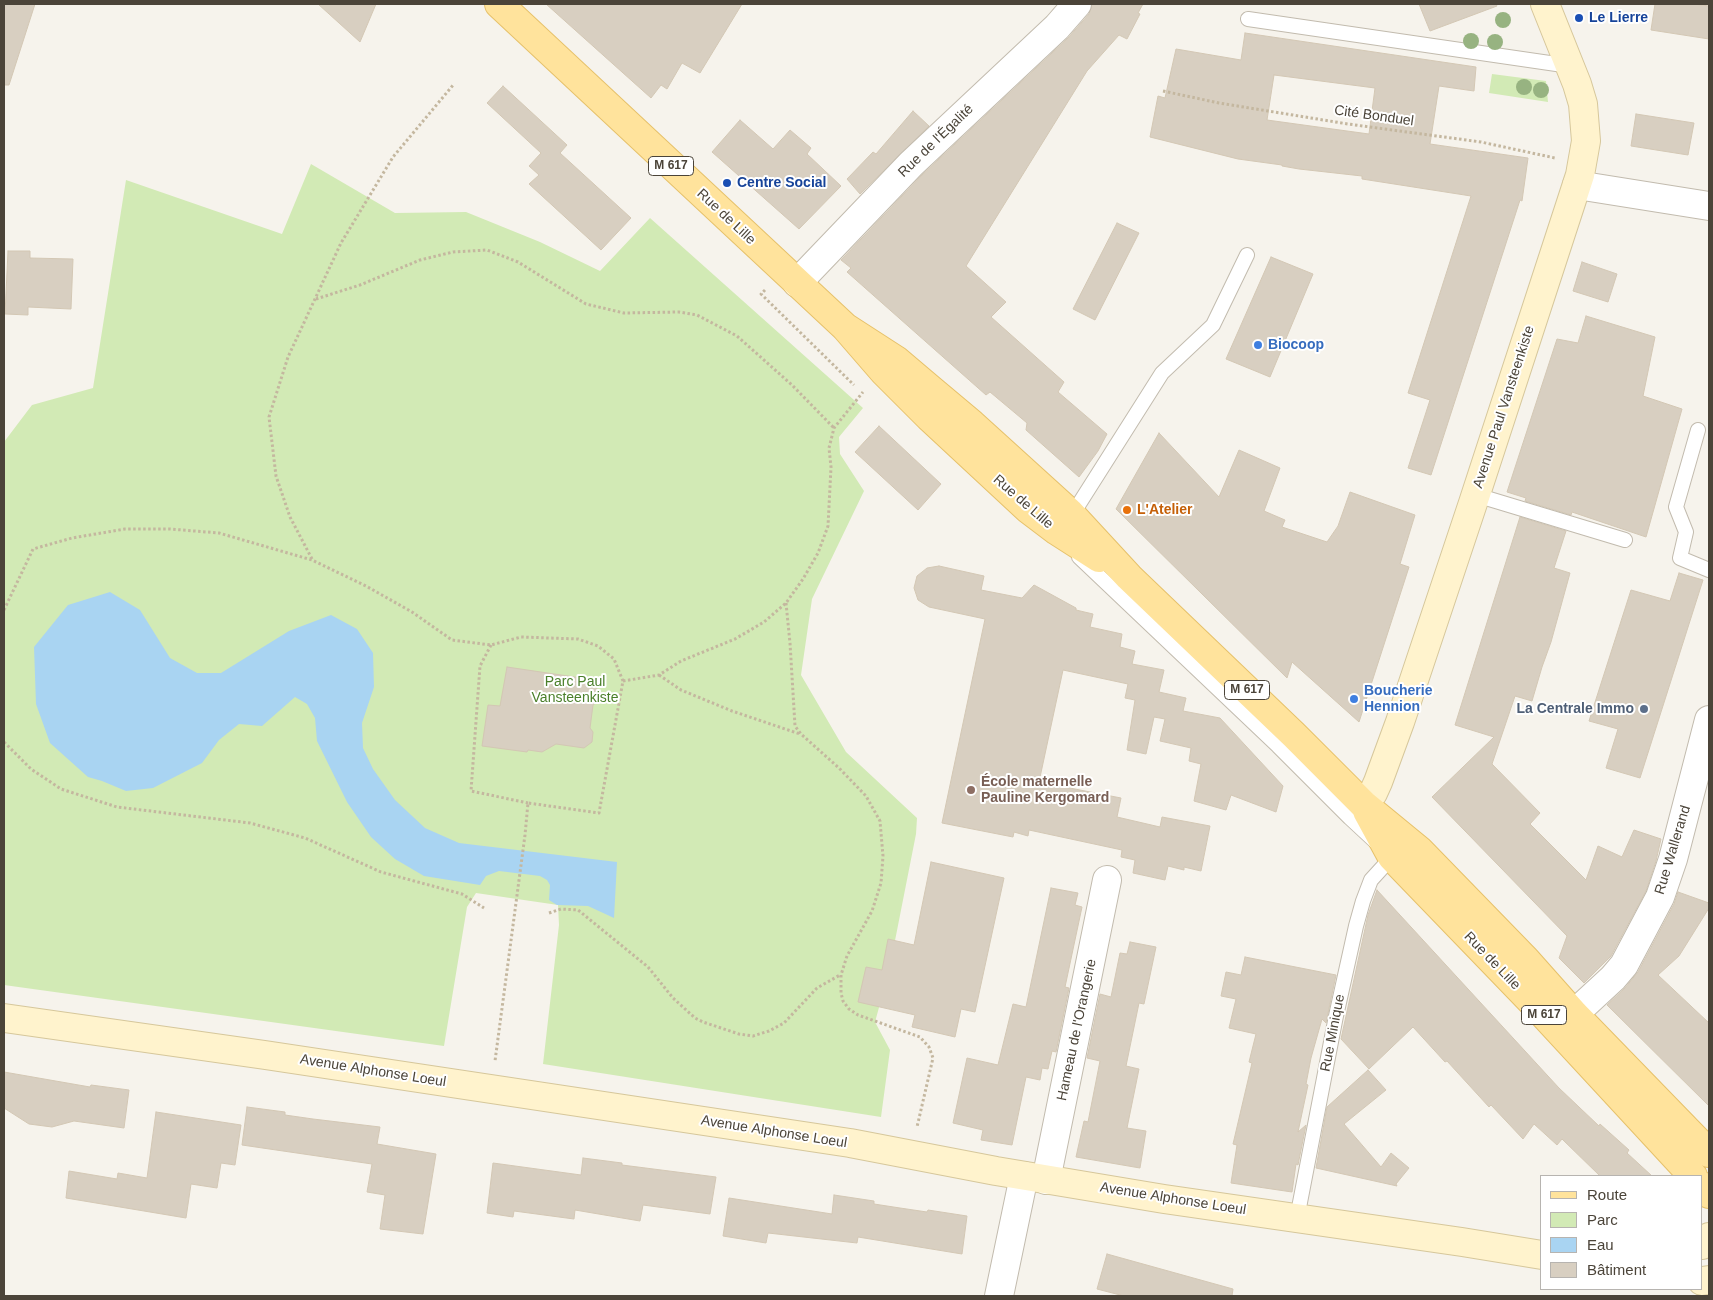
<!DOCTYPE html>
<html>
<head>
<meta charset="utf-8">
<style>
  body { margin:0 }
  #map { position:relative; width:1713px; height:1300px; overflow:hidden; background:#f6f3ec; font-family:Arial,sans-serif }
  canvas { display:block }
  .frame { position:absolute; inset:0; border:5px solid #4b4439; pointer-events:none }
  .legend { position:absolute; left:1540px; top:1175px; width:162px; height:115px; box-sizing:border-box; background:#fff; border:1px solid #b7b4b0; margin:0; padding:6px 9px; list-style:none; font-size:15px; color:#4b4439 }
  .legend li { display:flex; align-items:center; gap:10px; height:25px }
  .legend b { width:25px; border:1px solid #b7b4b0 }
</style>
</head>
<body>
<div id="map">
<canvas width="1713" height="1300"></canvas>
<div class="frame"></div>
<ul class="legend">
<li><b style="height:6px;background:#ffe39c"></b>Route</li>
<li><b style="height:14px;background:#d2eab5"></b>Parc</li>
<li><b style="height:14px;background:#a9d4f2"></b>Eau</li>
<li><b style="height:14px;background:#d8cfc1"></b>Bâtiment</li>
</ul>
</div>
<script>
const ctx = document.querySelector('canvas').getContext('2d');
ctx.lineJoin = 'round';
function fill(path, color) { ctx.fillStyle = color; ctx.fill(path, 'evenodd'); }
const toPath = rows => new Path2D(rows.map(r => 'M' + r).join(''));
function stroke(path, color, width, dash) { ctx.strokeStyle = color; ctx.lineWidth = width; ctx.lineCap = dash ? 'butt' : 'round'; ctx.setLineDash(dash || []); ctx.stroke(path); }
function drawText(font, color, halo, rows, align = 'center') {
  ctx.font = font + ' Arial,sans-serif'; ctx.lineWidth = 4; ctx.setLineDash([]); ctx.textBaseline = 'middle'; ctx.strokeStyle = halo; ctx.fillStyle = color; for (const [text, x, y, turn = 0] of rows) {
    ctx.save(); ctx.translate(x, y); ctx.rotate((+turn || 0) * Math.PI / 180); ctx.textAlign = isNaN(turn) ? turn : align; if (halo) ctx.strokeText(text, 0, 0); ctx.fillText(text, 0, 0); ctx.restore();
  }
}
fill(toPath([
  [1492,74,1546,81,1548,102,1489,93],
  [311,164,395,213,466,212,540,242,600,271,650,218,863,408,839,437,840,454,864,491,812,599,801,675,846,752,917,818,916,834,889,971,875,1022,890,1050,881,1117,543,1064,559,925,558,905,476,893,467,907,444,1046,4,985,4,442,32,405,93,388,126,180,282,234]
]), '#d2eab5');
fill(toPath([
  [110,592,140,610,170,658,197,673,221,673,289,631,331,615,357,629,373,653,374,687,362,723,363,748,373,769,395,800,425,828,459,843,617,862,614,918,588,906,557,905,549,900,550,885,547,880,540,876,499,871,486,876,480,885,424,876,395,859,371,837,347,802,317,741,315,718,307,704,295,697,262,726,239,724,219,740,202,763,153,788,126,791,102,781,88,777,50,743,36,704,34,647,68,605]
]), '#a9d4f2');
const building = toPath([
  [4,4,35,4,9,85,4,85,4,4],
  [318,4,376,4,360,42,318,4],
  [546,4,742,4,700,73,682,63,667,89,661,85,651,98,546,4],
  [1092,4,1143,4,1138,13,1140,14,1127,39,1119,35,1087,71,966,266,1006,302,991,317,1064,382,1058,392,1107,434,1098,451,1079,477,1026,430,1027,423,990,392,986,395,847,272,851,268,841,260,922,175,1068,38,1089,14,1092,4],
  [1419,4,1496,4,1497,6,1430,31,1419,4],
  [1655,4,1694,4,1709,6,1709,39,1651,30,1655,4],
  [1245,33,1476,67,1474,91,1439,86,1430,144,1528,158,1522,201,1520,200,1431,475,1408,468,1430,400,1408,393,1471,196,1362,179,1362,176,1299,169,1282,166,1282,165,1238,159,1150,137,1158,96,1165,98,1176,49,1241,60,1245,33],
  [1274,75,1375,88,1369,134,1267,120,1274,75],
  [503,86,567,145,560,153,631,218,601,250,529,184,539,175,529,166,541,153,487,103,503,86],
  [913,111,929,126,860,194,847,179,873,152,876,154,913,111],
  [1636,114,1694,123,1688,155,1631,146,1636,114],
  [740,120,773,149,790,130,811,148,807,154,841,186,799,229,712,152,740,120],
  [1117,223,1139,233,1095,320,1073,309,1117,223],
  [8,251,30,251,30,258,73,259,71,309,28,307,28,315,5,314,8,251],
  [1271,257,1313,274,1270,377,1226,359,1271,257],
  [1582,262,1617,274,1608,302,1573,291,1582,262],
  [1586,316,1655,337,1643,396,1682,409,1646,537,1572,512,1571,515,1525,501,1526,498,1507,492,1557,339,1578,343,1586,316],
  [879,426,941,484,918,510,855,452,879,426],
  [1159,433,1219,497,1239,450,1280,468,1264,511,1285,520,1282,527,1327,542,1338,526,1350,492,1415,515,1400,564,1409,567,1359,722,1292,662,1287,678,1116,509,1159,433],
  [1520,517,1566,531,1554,568,1570,573,1551,642,1542,667,1532,701,1515,696,1492,764,1540,813,1530,824,1586,880,1598,846,1622,857,1634,830,1661,839,1656,861,1646,891,1611,956,1584,983,1559,958,1567,936,1432,797,1494,737,1455,725,1520,517],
  [939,566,984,576,981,590,1022,598,1034,585,1076,608,1076,610,1093,614,1090,627,1122,634,1120,647,1135,651,1132,664,1164,670,1159,692,1186,698,1183,711,1220,718,1283,786,1276,812,1231,795,1226,810,1194,801,1201,764,1189,761,1191,748,1160,741,1165,719,1154,717,1146,754,1127,750,1135,700,1125,698,1128,684,1063,670,1039,782,1121,798,1117,817,1160,827,1162,817,1210,826,1201,871,1184,867,1184,870,1168,866,1165,880,1133,873,1135,860,1121,857,1122,850,1029,830,1028,836,1014,832,1013,837,942,823,985,619,929,607,918,600,914,588,917,576,927,568,939,566],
  [1679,573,1703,580,1640,778,1606,768,1618,729,1589,721,1631,590,1670,601,1679,573],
  [507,667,588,679,599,691,597,702,593,705,590,728,593,732,592,742,584,748,556,744,542,752,528,750,527,752,482,746,488,705,500,706,507,667],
  [931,862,1004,878,975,1012,961,1009,955,1037,912,1027,915,1015,858,1002,866,967,882,970,888,939,914,945,931,862],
  [1051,888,1078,893,1075,905,1082,907,1065,987,1069,988,1056,1052,1052,1051,1048,1069,1042,1068,1040,1080,1026,1077,1012,1145,981,1140,983,1130,953,1123,967,1058,998,1065,1013,1004,1026,1007,1051,888],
  [1377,890,1559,1088,1599,1126,1600,1124,1629,1150,1627,1153,1652,1176,1600,1176,1562,1139,1557,1145,1534,1124,1523,1139,1491,1105,1489,1107,1447,1061,1445,1062,1413,1027,1369,1069,1341,1039,1368,915,1377,890],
  [1678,892,1709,903,1709,908,1679,956,1658,975,1709,1023,1709,1106,1607,1005,1625,988,1638,972,1674,904,1678,892],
  [1130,942,1156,947,1144,1004,1139,1003,1126,1066,1139,1069,1127,1128,1146,1131,1140,1168,1076,1157,1084,1121,1088,1122,1100,1061,1087,1058,1100,994,1111,997,1120,953,1127,954,1130,942],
  [1245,957,1336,975,1326,1023,1322,1019,1311,1058,1306,1084,1308,1085,1298,1132,1306,1125,1298,1165,1296,1164,1292,1192,1231,1183,1237,1145,1233,1144,1252,1063,1249,1062,1256,1034,1229,1028,1236,999,1221,996,1226,972,1241,975,1245,957],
  [1368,1070,1386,1090,1344,1124,1381,1167,1391,1153,1409,1168,1396,1184,1397,1186,1316,1168,1327,1107,1368,1070],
  [4,1072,90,1087,91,1085,129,1090,124,1128,74,1121,52,1127,29,1124,4,1108,4,1072],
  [247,1107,285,1112,285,1115,313,1119,380,1127,377,1144,436,1154,423,1234,380,1229,385,1195,367,1192,372,1164,242,1145,247,1107],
  [156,1112,241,1125,235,1165,221,1163,217,1188,191,1184,186,1218,66,1198,69,1171,117,1179,118,1173,147,1178,156,1112],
  [583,1158,622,1163,622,1165,716,1177,710,1214,643,1205,640,1221,575,1210,574,1219,514,1211,513,1217,487,1213,493,1163,581,1175,583,1158],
  [834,1195,874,1201,874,1204,900,1208,927,1212,928,1210,967,1216,962,1254,858,1237,857,1243,768,1233,766,1243,723,1236,729,1198,832,1214,834,1195],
  [1107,1254,1233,1289,1232,1296,1124,1296,1097,1289,1107,1254]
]);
fill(building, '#d8cfc1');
stroke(building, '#d3c7b4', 1);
const lane = toPath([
  [1248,19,1570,66],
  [1698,430,1676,507,1686,532,1680,558,1709,570],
  [1476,495,1625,540],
  [1072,515,1162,373,1213,325,1247,255],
  [1079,557,1278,746,1350,818,1392,857,1371,880,1363,901,1356,926,1336,1016,1297,1218]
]);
const street = toPath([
  [1577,185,1709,206],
  [797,283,911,164,1057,27,1077,4],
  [1574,1014,1613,978,1624,965,1660,897,1673,859,1709,720],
  [1046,1180,1107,880],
  [999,1296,1024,1176]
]);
const secondary = toPath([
  [1363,804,1373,793,1378,782,1400,722,1473,503,1580,175,1586,141,1583,104,1577,84,1545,4],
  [4,1018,265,1055,850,1143,996,1171,1164,1199,1462,1242,1542,1255],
  [1702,1245,1709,1237],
  [1702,1281,1709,1280]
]);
const primary = toPath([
  [499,4,845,327,884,372,929,417,1028,509,1057,531,1099,558],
  [845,327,896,360,929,388,972,424,1069,512,1129,577,1294,735,1363,804,1419,850,1526,960,1574,1014,1709,1153],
  [1367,811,1392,857,1533,1003,1693,1176],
  [1702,1186,1709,1194]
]);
stroke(lane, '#c2bbae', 16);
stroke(street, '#c2bbae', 30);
stroke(secondary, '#d6c79b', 30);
stroke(primary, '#e6c16a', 30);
stroke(toPath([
  [1163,91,1219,103,1348,124,1481,142,1555,158],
  [765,290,761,294,854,385],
  [316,299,360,285,420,260,453,252,487,250,518,262,586,304,624,313,679,312,697,315,737,336,792,385,834,428],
  [312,559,290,517,276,476,269,417,288,357,341,243,393,157,454,84],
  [786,603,790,643,795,726,801,734,839,768,866,796,880,821,883,856,881,883,872,911,847,956,841,975,841,993,843,1001,849,1009,858,1015,920,1037,929,1047,933,1058,917,1127],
  [4,610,33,549,72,538,125,529,170,529,219,533,312,560,366,586,412,612,452,640,491,645,521,637,578,639,598,646,614,659,623,681,599,813,528,803,525,835,495,1061],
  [491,645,480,666,471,791,528,803],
  [659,675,681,690,732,711,800,734],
  [623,681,659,675,681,661,735,639,764,622,786,603,803,579,818,553,828,526,831,467,829,448,834,428,863,392],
  [4,742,31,769,61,789,117,807,250,823,305,838,381,872,462,894,484,908],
  [549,913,561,909,578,910,648,967,673,998,695,1018,703,1022,739,1034,753,1036,769,1031,784,1023,817,988,840,975]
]), '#c4b79f', 3, [2.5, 2.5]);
stroke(lane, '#fff', 14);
stroke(street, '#fff', 28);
stroke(secondary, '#fff3cd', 28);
stroke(primary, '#ffe39c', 28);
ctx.fillStyle = '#97b381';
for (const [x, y] of [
  [1503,20],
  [1471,41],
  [1495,42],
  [1524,87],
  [1541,90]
]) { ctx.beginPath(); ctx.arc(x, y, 8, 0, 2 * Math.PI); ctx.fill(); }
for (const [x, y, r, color] of [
  [1579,18,5,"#1a4fb4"],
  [727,183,5,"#1a4fb4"],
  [1258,345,5,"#3f7fe0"],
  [1127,510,5,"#e8710a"],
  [1354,699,5,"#3f7fe0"],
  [1644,709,5,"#5c6f8a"],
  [971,790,5,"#8d6e63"]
]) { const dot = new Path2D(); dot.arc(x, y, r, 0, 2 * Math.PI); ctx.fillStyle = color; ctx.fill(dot); stroke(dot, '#fff', 2); }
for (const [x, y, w] of [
  [671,166,45],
  [1247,690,45],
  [1544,1015,45]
]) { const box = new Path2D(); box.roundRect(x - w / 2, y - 9.5, w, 19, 4); ctx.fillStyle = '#fff'; ctx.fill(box); stroke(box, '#4b4439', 1); }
drawText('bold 12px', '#4b4439', null, [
  ["M 617",671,166],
  ["M 617",1247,690],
  ["M 617",1544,1015]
]);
drawText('bold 14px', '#164399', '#fff', [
  ["Le Lierre",1589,18],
  ["Centre Social",737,183]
], 'left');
drawText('14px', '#4b4439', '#fff', [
  ["Cité Bonduel",1374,116,8],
  ["Rue de l'Égalité",936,141,-44],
  ["Rue de Lille",726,217,43],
  ["Avenue Paul Vansteenkiste",1504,407,-72],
  ["Rue de Lille",1023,502,41],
  ["Rue Wallerand",1673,850,-73],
  ["Rue de Lille",1492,961,46],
  ["Hameau de l'Orangerie",1077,1030,-78],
  ["Rue Minique",1333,1033,-79],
  ["Avenue Alphonse Loeul",373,1071,9],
  ["Avenue Alphonse Loeul",774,1132,9],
  ["Avenue Alphonse Loeul",1173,1199,9]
]);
drawText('bold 14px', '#366cbe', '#fff', [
  ["Biocoop",1268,345],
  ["Boucherie",1364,691],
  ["Hennion",1364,707]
], 'left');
drawText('bold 14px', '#c56008', '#fff', [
  ["L'Atelier",1137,510]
], 'left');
drawText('14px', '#4a7f2a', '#fff', [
  ["Parc Paul",575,682],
  ["Vansteenkiste",575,698]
]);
drawText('bold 14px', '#4e5e75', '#fff', [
  ["La Centrale Immo",1634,709]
], 'right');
drawText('bold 14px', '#785e54', '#fff', [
  ["École maternelle",981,782],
  ["Pauline Kergomard",981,798]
], 'left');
</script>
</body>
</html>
